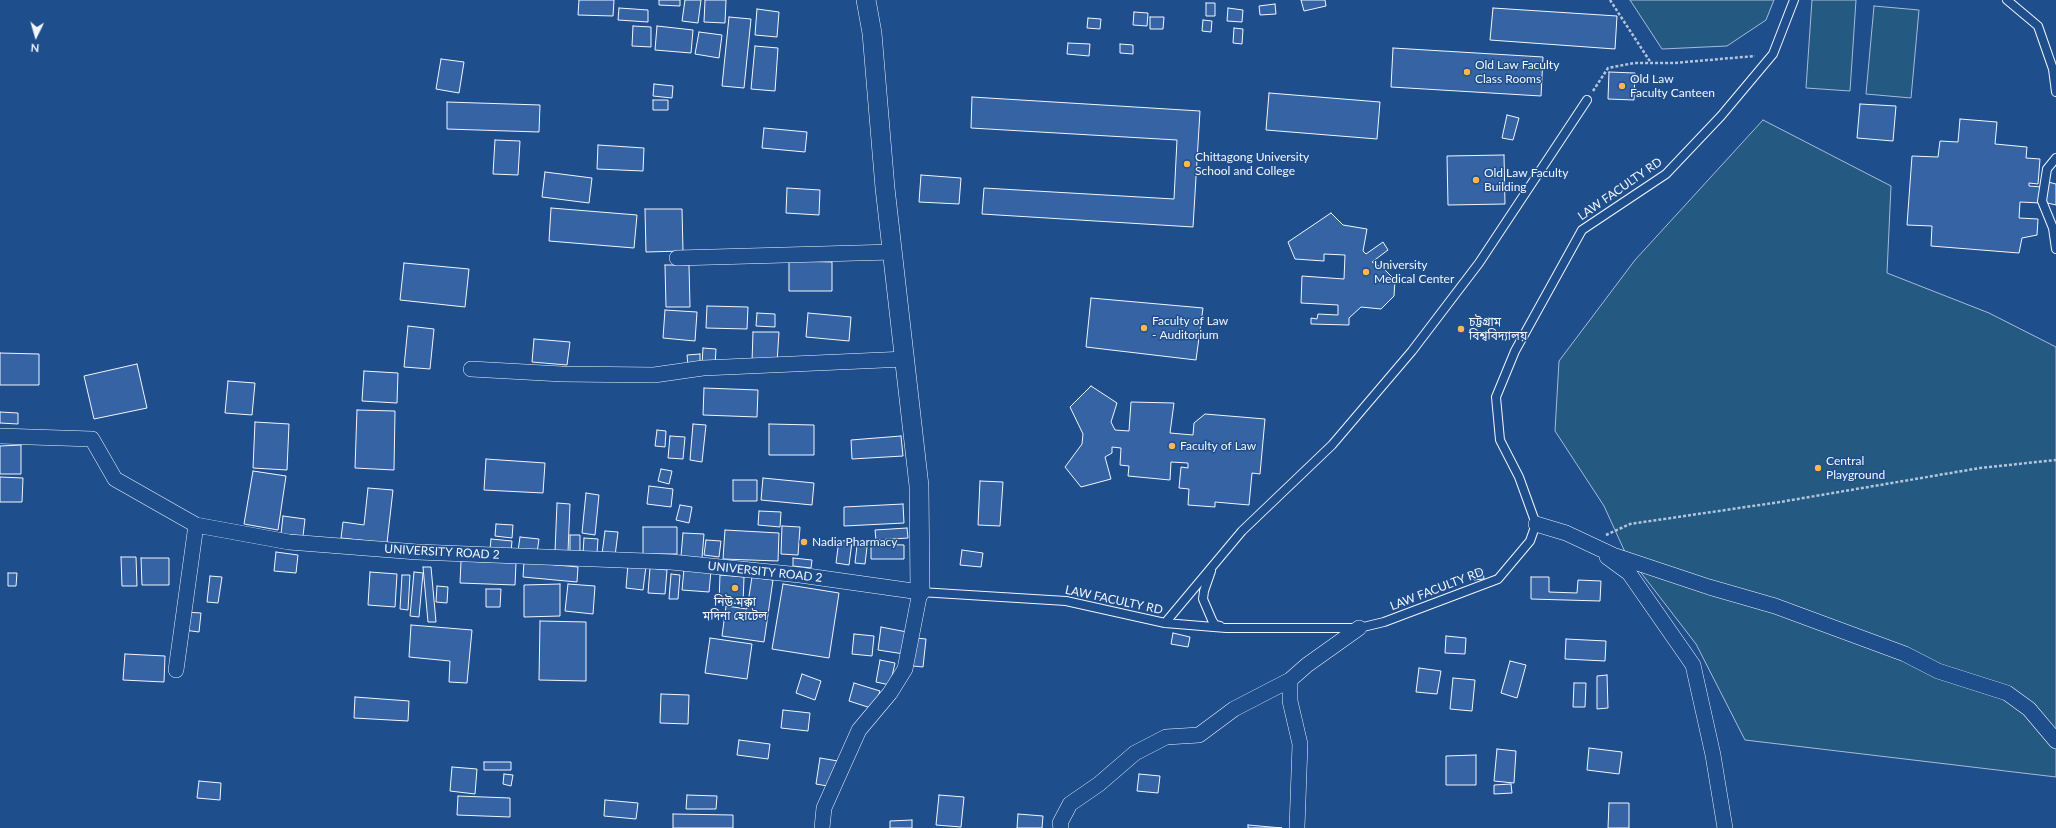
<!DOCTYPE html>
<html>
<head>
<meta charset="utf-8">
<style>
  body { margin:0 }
  #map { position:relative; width:2056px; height:828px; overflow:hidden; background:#1f4e8c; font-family:Lato,sans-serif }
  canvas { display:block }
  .north { position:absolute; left:16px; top:16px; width:40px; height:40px; -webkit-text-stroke:3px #1f4e8c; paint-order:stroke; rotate:185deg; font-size:11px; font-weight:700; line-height:16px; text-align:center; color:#f2f6ff }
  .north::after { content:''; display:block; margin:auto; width:14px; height:18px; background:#f2f6ff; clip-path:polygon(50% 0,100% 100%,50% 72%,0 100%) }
</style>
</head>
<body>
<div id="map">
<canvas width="2056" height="828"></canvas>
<div class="north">N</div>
</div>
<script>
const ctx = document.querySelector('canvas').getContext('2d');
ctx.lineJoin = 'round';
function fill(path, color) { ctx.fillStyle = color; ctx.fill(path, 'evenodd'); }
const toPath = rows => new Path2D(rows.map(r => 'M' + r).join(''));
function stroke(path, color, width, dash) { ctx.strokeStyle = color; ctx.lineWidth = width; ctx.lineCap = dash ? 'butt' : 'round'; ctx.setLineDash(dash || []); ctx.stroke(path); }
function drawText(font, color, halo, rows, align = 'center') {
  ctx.font = font + ' Lato,"Noto Sans Bengali",sans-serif'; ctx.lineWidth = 3; ctx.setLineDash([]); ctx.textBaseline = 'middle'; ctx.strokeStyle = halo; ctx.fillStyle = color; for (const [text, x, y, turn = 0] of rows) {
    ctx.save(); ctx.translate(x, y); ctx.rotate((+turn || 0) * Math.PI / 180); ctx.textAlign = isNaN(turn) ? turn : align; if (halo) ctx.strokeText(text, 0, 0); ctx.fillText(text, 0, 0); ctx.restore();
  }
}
const green = toPath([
  [1630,0,1774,0,1766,20,1727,46,1662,49,1630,0],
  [1812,0,1856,0,1850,91,1806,88,1812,0],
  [1874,6,1919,10,1911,98,1866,94,1874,6],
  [1763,120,1891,186,1887,273,1989,313,2056,347,2056,777,1745,740,1696,644,1625,552,1604,506,1555,431,1559,361,1635,260,1763,120]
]);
fill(green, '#245a82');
stroke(green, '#a8bbd7', 1);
const building = toPath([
  [579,0,614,0,613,16,578,15,579,0],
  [659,0,680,0,680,6,659,5,659,0],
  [685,0,701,0,698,23,682,21,685,0],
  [705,0,726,0,725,23,704,22,705,0],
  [1301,0,1325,0,1326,6,1304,11,1301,0],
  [1206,3,1215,3,1215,16,1206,16,1206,3],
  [1275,4,1276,14,1260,15,1259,6,1275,4],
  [619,8,648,10,648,22,618,20,619,8],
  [1228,8,1243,10,1242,22,1227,21,1228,8],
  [1493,8,1617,16,1615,49,1490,40,1493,8],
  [757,9,779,12,777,37,755,35,757,9],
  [1134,12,1148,13,1147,26,1133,25,1134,12],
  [729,17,751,19,744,88,722,86,729,17],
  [1150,17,1164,17,1163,29,1150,29,1150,17],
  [1088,18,1101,19,1100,29,1087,28,1088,18],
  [1203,20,1212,21,1211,32,1202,31,1203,20],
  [633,26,651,27,651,47,632,46,633,26],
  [657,26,693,30,691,53,655,50,657,26],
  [1234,28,1243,29,1242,44,1233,43,1234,28],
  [699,32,722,35,719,58,695,54,699,32],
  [1068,43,1090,44,1089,56,1067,54,1068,43],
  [1120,44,1133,45,1133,54,1120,53,1120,44],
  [755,46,778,48,775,91,751,89,755,46],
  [1393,48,1543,57,1541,96,1391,87,1393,48],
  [441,59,464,62,459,93,436,89,441,59],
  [1609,72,1635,73,1634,100,1608,99,1609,72],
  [654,84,673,86,672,98,653,96,654,84],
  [1269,93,1380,102,1377,139,1266,130,1269,93],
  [972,97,1200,111,1193,227,982,214,984,188,1174,199,1177,140,971,128,972,97],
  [653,100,668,100,668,110,653,110,653,100],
  [447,102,540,105,539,132,447,129,447,102],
  [1860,104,1896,106,1893,141,1857,138,1860,104],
  [1507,115,1519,118,1513,140,1502,138,1507,115],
  [1960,119,1997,122,1995,144,2027,147,2026,158,2040,159,2038,184,2029,183,2029,186,2042,187,2041,203,2020,202,2019,218,2038,219,2037,235,2022,238,2019,253,1931,246,1932,226,1907,225,1912,156,1938,157,1940,141,1958,142,1960,119],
  [764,128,807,132,805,152,762,148,764,128],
  [495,140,520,141,518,175,493,174,495,140],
  [598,145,644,148,643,171,597,169,598,145],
  [1504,155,1505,204,1448,205,1447,156,1504,155],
  [545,172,592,178,589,203,542,197,545,172],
  [921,175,961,178,959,204,919,202,921,175],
  [2048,182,2056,184,2056,205,2043,202,2048,182],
  [787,188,820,190,819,215,786,213,787,188],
  [551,208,637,215,634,248,549,241,551,208],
  [645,209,682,209,683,251,646,252,645,209],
  [1331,213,1343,225,1367,229,1363,251,1366,254,1383,242,1388,250,1372,262,1384,269,1395,280,1394,296,1381,309,1361,307,1349,318,1349,325,1311,324,1311,318,1317,319,1318,314,1338,315,1338,305,1301,303,1302,276,1344,279,1345,255,1324,254,1324,261,1295,259,1288,242,1331,213],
  [789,261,832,262,832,291,789,291,789,261],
  [404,263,469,269,465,307,400,300,404,263],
  [665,265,689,265,690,307,666,307,665,265],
  [1091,298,1203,308,1196,360,1086,347,1091,298],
  [707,306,748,307,747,329,706,328,707,306],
  [665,310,697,312,695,341,663,338,665,310],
  [757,313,775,314,775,327,756,326,757,313],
  [808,313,851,317,849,341,806,337,808,313],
  [408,326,434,329,430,369,404,367,408,326],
  [753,332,779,332,777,363,752,362,753,332],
  [534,339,570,342,567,365,532,362,534,339],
  [703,348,716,349,715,366,702,365,703,348],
  [0,353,39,354,39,385,0,385,0,353],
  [700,354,700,366,688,366,687,355,700,354],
  [137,364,147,408,94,419,84,376,137,364],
  [364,371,398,373,397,403,362,401,364,371],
  [228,381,255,383,252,415,225,413,228,381],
  [1091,386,1117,403,1111,422,1115,430,1129,431,1131,402,1174,403,1170,433,1193,435,1194,423,1205,414,1265,419,1260,474,1252,473,1249,505,1215,502,1215,507,1188,505,1189,489,1179,488,1181,467,1188,468,1188,463,1171,462,1170,480,1128,476,1129,466,1120,465,1121,448,1112,447,1112,453,1105,457,1111,479,1081,487,1065,467,1082,444,1083,434,1070,407,1091,386],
  [704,388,758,390,757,417,703,415,704,388],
  [357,410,395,411,394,470,355,468,357,410],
  [0,412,18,413,18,424,0,423,0,412],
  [255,422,289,424,287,470,253,468,255,422],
  [693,424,706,425,702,462,690,460,693,424],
  [769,424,814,425,814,455,769,455,769,424],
  [657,430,666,431,665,447,655,446,657,430],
  [670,436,685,437,683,459,668,458,670,436],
  [901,436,903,456,852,459,851,440,901,436],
  [21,445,21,474,0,474,0,446,21,445],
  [486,459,545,463,543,493,484,490,486,459],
  [661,469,672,471,669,484,658,481,661,469],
  [253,471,286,476,278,530,244,524,253,471],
  [0,477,23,478,22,502,0,502,0,477],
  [763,478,814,483,812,505,761,500,763,478],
  [733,480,757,480,757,501,733,501,733,480],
  [980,481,1003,482,1000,526,978,525,980,481],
  [649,486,673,489,671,507,647,504,649,486],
  [368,488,393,490,387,543,341,538,343,522,364,525,368,488],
  [586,493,599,495,595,535,582,533,586,493],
  [557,503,570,504,568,552,555,552,557,503],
  [903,504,904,523,844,526,844,507,903,504],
  [680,505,692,507,689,523,676,520,680,505],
  [759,511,781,512,780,527,758,525,759,511],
  [283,516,305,519,303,536,281,534,283,516],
  [496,524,513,525,512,538,495,536,496,524],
  [782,526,800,527,798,555,781,554,782,526],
  [643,527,677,527,677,554,643,554,643,527],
  [907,528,908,538,876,540,875,530,907,528],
  [725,530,779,533,778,561,723,559,725,530],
  [605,531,618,532,615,556,602,554,605,531],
  [683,533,704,534,702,558,681,556,683,533],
  [570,535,580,535,580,556,570,556,570,535],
  [520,537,539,539,537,553,518,551,520,537],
  [584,538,598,539,597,553,583,553,584,538],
  [491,539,512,541,511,551,490,549,491,539],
  [706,540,721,541,719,557,704,555,706,540],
  [839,540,852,542,849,565,836,563,839,540],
  [871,544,904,545,904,559,871,559,871,544],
  [857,546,867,547,865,564,855,563,857,546],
  [962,550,983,553,981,567,960,565,962,550],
  [276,552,298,555,296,573,274,571,276,552],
  [121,557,136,557,137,586,122,586,121,557],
  [141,558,169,558,169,585,142,585,141,558],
  [793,558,812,560,811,568,793,566,793,558],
  [461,561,516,563,515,585,460,583,461,561],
  [524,562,578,567,577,582,523,577,524,562],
  [628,564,646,566,643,590,626,588,628,564],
  [423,567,431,567,436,622,428,622,423,567],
  [650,568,667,570,665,594,648,593,650,568],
  [684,569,711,571,709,592,682,590,684,569],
  [1483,570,1484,579,1474,580,1472,572,1483,570],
  [370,572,397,574,395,607,368,605,370,572],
  [414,572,423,573,419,617,410,616,414,572],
  [8,573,17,573,16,586,8,586,8,573],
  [671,574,680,575,678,599,669,599,671,574],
  [402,575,410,575,408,610,400,609,402,575],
  [720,575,744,577,743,604,719,602,720,575],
  [210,576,222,577,218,603,207,602,210,576],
  [752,577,773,580,764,642,722,636,726,606,747,609,752,577],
  [1531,577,1549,577,1549,592,1577,593,1578,580,1601,581,1600,601,1531,599,1531,577],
  [560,584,560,616,524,617,524,585,560,584],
  [568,584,595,586,593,614,565,611,568,584],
  [783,584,839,593,829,658,772,649,783,584],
  [437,586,448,587,447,603,436,602,437,586],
  [486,589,501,589,500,607,486,607,486,589],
  [185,612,201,613,199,632,184,630,185,612],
  [540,621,586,622,586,681,539,680,540,621],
  [411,625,472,630,467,683,449,682,450,661,409,657,411,625],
  [881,627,907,632,904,654,878,650,881,627],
  [1173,633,1190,637,1188,647,1171,644,1173,633],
  [854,634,874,636,872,656,852,654,854,634],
  [1446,636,1466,638,1465,654,1445,653,1446,636],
  [710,638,752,644,747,679,705,673,710,638],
  [916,638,926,639,923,667,913,666,916,638],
  [1566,639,1606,641,1605,661,1565,659,1566,639],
  [125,654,165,656,164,682,123,680,125,654],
  [880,660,895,663,890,685,876,682,880,660],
  [1510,661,1526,665,1517,698,1501,693,1510,661],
  [1419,668,1441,671,1437,694,1416,692,1419,668],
  [802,674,821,681,815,700,796,693,802,674],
  [1607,675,1608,708,1597,709,1597,676,1607,675],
  [1453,678,1475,680,1472,711,1450,709,1453,678],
  [854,683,880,691,874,709,849,701,854,683],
  [1574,683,1586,683,1585,707,1573,707,1574,683],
  [661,694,689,695,688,724,660,723,661,694],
  [355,697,409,701,408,721,354,718,355,697],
  [783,710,810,713,808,731,781,728,783,710],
  [739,740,770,744,768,759,737,755,739,740],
  [1589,748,1622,752,1619,774,1587,770,1589,748],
  [1497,749,1516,751,1514,783,1494,781,1497,749],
  [1476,755,1476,785,1446,785,1446,756,1476,755],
  [820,758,838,761,833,787,816,784,820,758],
  [484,762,511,762,511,770,484,770,484,762],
  [452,767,477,769,475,794,450,791,452,767],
  [504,774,513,775,511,786,503,784,504,774],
  [1139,774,1160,776,1158,793,1137,791,1139,774],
  [199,781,221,783,220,800,197,798,199,781],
  [1511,784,1512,793,1494,794,1494,785,1511,784],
  [687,795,717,796,716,809,686,809,687,795],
  [939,795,964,797,961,827,936,825,939,795],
  [458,796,510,798,510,817,457,815,458,796],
  [605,800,638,803,636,819,604,816,605,800],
  [1609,803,1629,803,1629,828,1608,828,1609,803],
  [673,814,733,815,733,828,673,828,673,814],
  [1018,814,1043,816,1042,828,1017,828,1018,814],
  [912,820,912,828,890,828,890,821,912,820],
  [1248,825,1282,828,1248,828,1248,825]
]);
fill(building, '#3563a3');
stroke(building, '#f2f6ff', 1);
const service = toPath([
  [2007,0,2038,26,2053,69,2056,92],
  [2056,158,2047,169,2042,201,2053,228,2056,249],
  [1211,571,1204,591,1203,599,1212,620,1215,625,1220,626],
  [920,592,1066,601,1165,623,1226,628,1359,628,1384,622,1498,579,1530,541,1536,524,1519,477,1500,440,1496,397,1515,351,1582,230,1666,174,1721,116,1773,54,1794,0],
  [1165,623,1242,531,1332,445,1412,351,1479,263,1587,100]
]);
const minor = toPath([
  [677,258,893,252],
  [471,369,562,374,654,375,703,368,906,359],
  [0,436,92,439,115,479,196,525,289,542,417,552,671,562,800,575,920,592,905,669,890,693,859,730,824,808,822,828],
  [1536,524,1566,533,1613,555,1709,587,1775,606,1905,654,1938,671,2007,693,2029,709,2056,741],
  [1607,557,1629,573,1693,665,1713,755,1725,828],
  [176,670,196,525],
  [1061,828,1060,823,1070,804,1099,784,1135,753,1166,737,1199,735,1234,709,1290,680],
  [1297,828,1300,744,1290,701,1290,680,1307,665,1359,628]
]);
const tertiary = toPath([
  [866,0,872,33,885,188,919,486,920,592]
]);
stroke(service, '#f2f6ff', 10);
stroke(minor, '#f2f6ff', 16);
stroke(tertiary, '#f2f6ff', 20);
stroke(toPath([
  [1610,0,1651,63],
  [1593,91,1608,68,1634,63,1674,63,1755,56],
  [1606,535,1630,524,1780,502,1980,468,2056,460]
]), '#b3c4dc', 2.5, [3, 2]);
stroke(service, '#1f4e8c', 8);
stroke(minor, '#1f4e8c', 15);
stroke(tertiary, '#1f4e8c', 19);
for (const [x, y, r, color] of [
  [1467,72,4,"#ffb74d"],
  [1622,86,4,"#ffb74d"],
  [1187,164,4,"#ffb74d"],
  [1476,180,4,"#ffb74d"],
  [1366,272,4,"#ffb74d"],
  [1144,328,4,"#ffb74d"],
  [1461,329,4,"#ffb74d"],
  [1172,446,4,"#ffb74d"],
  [1818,468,4,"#ffb74d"],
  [804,542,4,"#ffb74d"],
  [735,588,4,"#ffb74d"]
]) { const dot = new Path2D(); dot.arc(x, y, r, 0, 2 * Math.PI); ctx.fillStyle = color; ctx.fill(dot); stroke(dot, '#1f4e8c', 1.5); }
drawText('12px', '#f2f6ff', '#1f4e8c', [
  ["Old Law Faculty",1475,65],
  ["Class Rooms",1475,79],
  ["Old Law",1630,79],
  ["Faculty Canteen",1630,93],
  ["Chittagong University",1195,157],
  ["School and College",1195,171],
  ["Old Law Faculty",1484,173],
  ["Building",1484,187],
  ["University",1374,265],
  ["Medical Center",1374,279],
  ["Faculty of Law",1152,321],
  ["- Auditorium",1152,335],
  ["চট্টগ্রাম",1469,322],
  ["বিশ্ববিদ্যালয়",1469,336],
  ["Faculty of Law",1180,446],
  ["Central",1826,461],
  ["Playground",1826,475],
  ["Nadia Pharmacy",812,542],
  ["নিউ মক্কা",735,602,"center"],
  ["মদিনা হোটেল",735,616,"center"]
], 'left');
drawText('12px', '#f2f6ff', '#1f4e8c', [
  ["LAW FACULTY RD",1620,189,-35],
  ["UNIVERSITY ROAD 2",442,552,3],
  ["UNIVERSITY ROAD 2",765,572,6],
  ["LAW FACULTY RD",1437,589,-21],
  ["LAW FACULTY RD",1114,600,12]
]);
</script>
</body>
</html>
